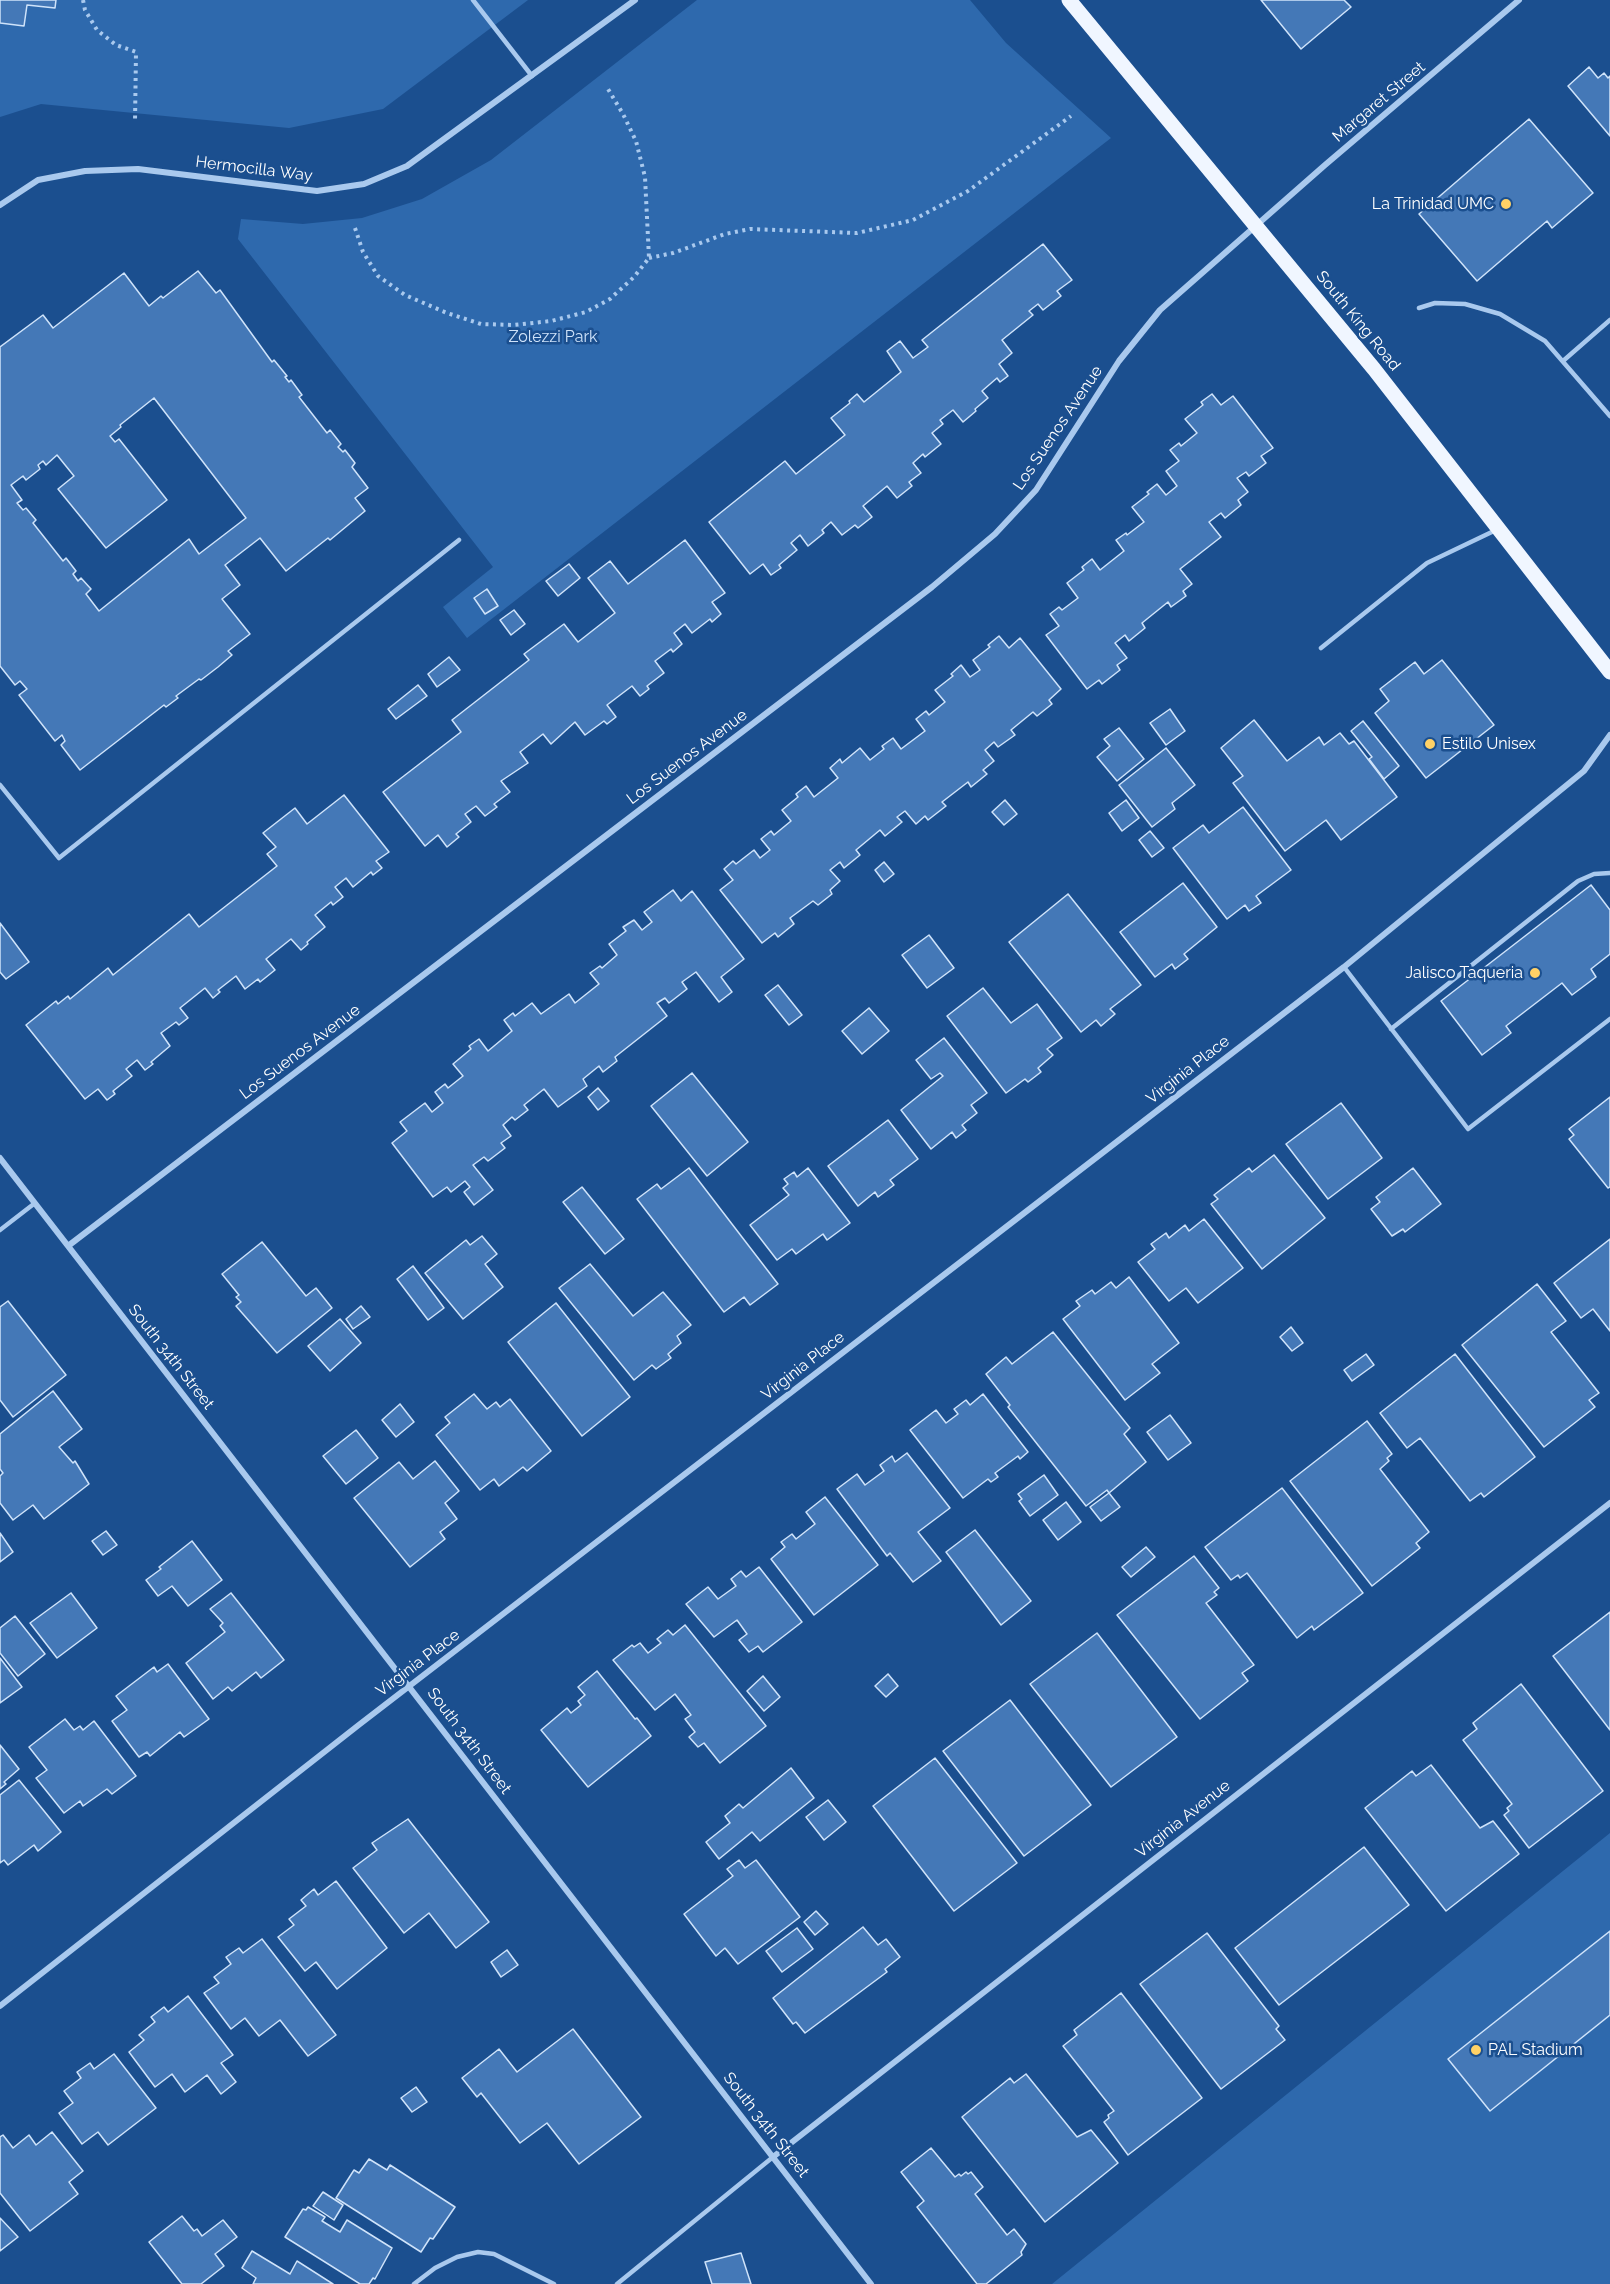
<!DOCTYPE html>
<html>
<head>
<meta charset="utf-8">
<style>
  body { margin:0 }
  canvas { display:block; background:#1b4f8f }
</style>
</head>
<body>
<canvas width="1610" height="2284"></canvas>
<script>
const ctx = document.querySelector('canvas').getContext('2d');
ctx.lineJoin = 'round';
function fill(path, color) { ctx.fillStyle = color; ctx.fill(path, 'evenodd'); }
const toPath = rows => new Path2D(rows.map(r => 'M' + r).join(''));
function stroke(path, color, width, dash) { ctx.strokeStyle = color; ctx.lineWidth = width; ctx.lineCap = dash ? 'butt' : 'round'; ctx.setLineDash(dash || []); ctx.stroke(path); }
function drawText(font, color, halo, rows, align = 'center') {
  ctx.font = font + ' Raleway,sans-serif'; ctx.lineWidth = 5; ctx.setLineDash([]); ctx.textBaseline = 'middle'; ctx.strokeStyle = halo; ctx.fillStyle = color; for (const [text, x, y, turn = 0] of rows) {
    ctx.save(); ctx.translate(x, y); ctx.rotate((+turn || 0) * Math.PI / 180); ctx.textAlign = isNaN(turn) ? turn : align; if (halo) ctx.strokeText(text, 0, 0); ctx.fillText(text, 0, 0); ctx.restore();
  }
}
fill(toPath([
  [0,0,528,0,383,109,289,128,41,104,0,117],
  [697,0,970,0,1006,43,1111,138,467,638,443,607,493,567,238,239,241,219,303,224,362,218,422,199,491,160],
  [1610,1833,1610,2284,1052,2284]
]), '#2e69ad');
const building = toPath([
  [0,0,56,0,55,8,27,5,24,26,0,23,0,0],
  [1261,0,1344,0,1351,7,1301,49,1261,0],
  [1589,67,1598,78,1604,73,1608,78,1610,76,1610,136,1568,86,1589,67],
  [1529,119,1593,193,1552,228,1547,221,1477,281,1419,214,1529,119],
  [1043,244,1072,280,1057,291,1061,296,1043,310,1038,304,1029,311,1033,315,1002,340,1012,353,999,364,1008,376,1000,382,997,378,982,391,988,398,975,409,976,411,963,422,953,410,940,420,943,424,932,433,941,444,925,457,923,454,913,463,921,473,909,482,912,486,897,498,887,486,863,506,872,517,858,528,855,525,842,535,831,522,822,530,824,533,808,546,800,535,791,543,797,550,779,565,781,568,771,575,763,564,750,574,709,522,785,461,796,474,845,435,831,418,850,403,849,401,857,394,864,402,901,372,887,351,900,341,913,358,928,347,922,340,1043,244],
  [198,271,216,293,220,290,272,362,274,360,287,376,285,377,289,382,291,380,302,395,299,397,327,433,330,430,341,444,338,447,343,452,345,450,355,463,352,467,368,488,355,498,365,511,330,540,328,538,286,571,260,538,225,565,240,585,222,599,250,634,228,651,232,655,218,667,201,680,199,679,176,696,178,698,166,707,164,705,80,770,61,745,65,741,62,735,55,741,19,695,27,689,20,681,15,685,0,666,0,347,43,315,53,328,124,273,149,306,161,296,163,298,198,271],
  [154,398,246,518,199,554,189,539,99,611,86,594,91,589,81,578,78,581,73,574,76,571,66,558,63,561,33,523,36,520,26,508,23,510,17,503,22,500,11,485,23,476,26,480,40,469,38,465,43,461,46,465,57,455,74,476,58,489,106,548,167,500,119,439,115,442,110,436,121,427,120,425,154,398],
  [1212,394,1221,405,1233,396,1273,448,1261,456,1266,463,1249,476,1246,472,1237,478,1248,492,1238,500,1241,505,1225,518,1221,513,1209,522,1221,537,1180,569,1192,584,1183,591,1186,596,1171,607,1168,602,1142,623,1145,628,1129,641,1125,635,1115,643,1127,658,1117,665,1120,670,1102,684,1099,680,1087,689,1046,635,1059,626,1050,614,1059,607,1062,610,1078,598,1067,583,1084,570,1082,567,1092,559,1100,570,1124,551,1116,540,1126,533,1127,535,1144,522,1132,507,1149,494,1147,492,1157,484,1166,495,1177,486,1166,471,1179,461,1170,450,1179,443,1181,446,1197,433,1185,419,1203,405,1201,402,1212,394],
  [685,540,725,593,712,602,721,614,712,622,710,619,692,633,685,624,674,633,682,644,673,652,671,649,655,661,664,673,647,686,649,689,640,696,632,686,607,705,616,717,607,724,604,721,585,735,575,722,551,744,543,734,520,752,528,763,501,781,510,792,494,804,497,807,485,816,476,806,465,814,471,822,456,834,459,837,447,847,438,835,425,846,383,792,461,732,452,720,529,660,524,654,564,624,578,642,615,613,588,578,610,561,628,584,685,540],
  [569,564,580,578,558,596,546,581,569,564],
  [487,589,498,606,485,614,474,598,487,589],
  [514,610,525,624,511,635,500,620,514,610],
  [999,636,1009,648,1020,638,1061,689,1049,700,1052,704,1037,716,1033,712,1011,730,1015,735,998,747,994,742,985,750,994,761,983,770,987,774,971,787,968,782,942,802,946,806,928,820,925,816,916,824,905,811,897,817,902,822,885,836,880,830,856,850,860,855,844,868,840,862,830,870,840,881,830,890,832,894,818,905,813,901,790,918,794,924,778,937,775,933,762,943,720,890,733,880,724,869,733,861,736,864,754,850,760,858,770,850,761,839,771,831,774,835,791,821,782,810,798,797,796,794,806,786,814,797,838,778,830,768,840,759,842,763,860,748,870,760,884,749,882,746,893,738,901,749,925,731,916,719,926,711,929,715,945,702,935,690,953,676,951,674,961,665,970,677,980,670,973,660,990,647,988,645,999,636],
  [449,657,460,670,437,687,428,674,449,657],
  [1442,660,1494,725,1426,778,1375,713,1389,701,1380,689,1415,662,1424,674,1442,660],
  [418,685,427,696,396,719,388,709,418,685],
  [1170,709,1185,731,1166,745,1150,723,1170,709],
  [1254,720,1287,761,1319,737,1324,745,1340,733,1349,744,1354,741,1397,797,1341,840,1326,820,1285,851,1233,783,1243,776,1221,748,1254,720],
  [1363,721,1399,766,1384,779,1369,759,1372,757,1351,731,1363,721],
  [1119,728,1144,759,1117,781,1097,757,1110,746,1104,739,1119,728],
  [1166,748,1195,785,1172,803,1175,809,1152,827,1119,785,1166,748],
  [344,795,389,852,376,861,382,868,373,875,371,872,353,887,346,878,335,887,343,897,333,905,331,902,315,915,325,927,307,942,308,944,301,950,291,939,266,959,275,970,260,982,258,979,245,989,236,976,218,990,220,992,213,998,205,988,180,1008,188,1018,179,1025,176,1022,161,1033,170,1046,151,1062,153,1064,145,1070,137,1060,126,1069,132,1076,113,1091,115,1094,107,1100,98,1089,85,1099,26,1025,56,1001,58,1004,68,996,70,999,108,968,113,975,189,914,199,927,277,866,267,854,276,847,263,833,295,808,307,824,344,795],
  [1005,800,1017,814,1004,825,992,812,1005,800],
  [1126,800,1139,818,1122,831,1109,813,1126,800],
  [1243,807,1291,870,1256,896,1261,903,1249,911,1245,905,1227,919,1173,848,1203,825,1209,833,1243,807],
  [1150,831,1164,848,1152,857,1139,840,1150,831],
  [884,862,894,874,884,882,875,870,884,862],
  [1183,883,1217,927,1184,954,1188,959,1175,969,1172,964,1155,977,1120,932,1183,883],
  [1591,885,1610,910,1610,954,1591,969,1596,977,1572,995,1562,983,1506,1026,1511,1033,1482,1055,1441,1001,1591,885],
  [673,890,681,901,692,891,744,959,721,977,732,992,719,1002,696,972,682,982,687,989,669,1003,665,998,657,1003,667,1016,615,1057,617,1061,603,1072,599,1066,583,1079,587,1086,558,1107,544,1089,524,1105,528,1110,515,1120,512,1117,503,1125,511,1136,501,1143,505,1148,488,1161,484,1157,473,1165,493,1190,474,1205,464,1192,470,1187,465,1181,451,1192,447,1187,433,1197,392,1143,407,1131,400,1122,425,1103,432,1112,443,1103,435,1092,445,1084,448,1088,463,1076,453,1064,471,1049,469,1046,479,1039,488,1051,512,1031,504,1020,513,1013,515,1016,532,1003,541,1014,569,994,575,1003,599,984,590,973,600,966,602,968,617,955,609,944,626,931,623,927,634,920,642,930,652,922,644,912,673,890],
  [1068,894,1141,985,1110,1009,1115,1014,1101,1026,1096,1020,1081,1032,1009,942,1068,894],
  [0,923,29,962,6,979,0,972,0,923],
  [929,935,954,968,927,988,902,955,929,935],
  [778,985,802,1015,789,1025,765,995,778,985],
  [983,988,1011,1023,1037,1004,1062,1038,1047,1049,1053,1055,1038,1068,1041,1072,1028,1082,1025,1079,1006,1093,947,1016,983,988],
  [869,1008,889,1031,862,1054,842,1031,869,1008],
  [944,1038,987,1093,971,1105,977,1113,962,1125,966,1130,956,1138,952,1132,931,1149,901,1110,943,1076,940,1073,931,1079,916,1060,944,1038],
  [692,1073,748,1142,707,1176,651,1106,692,1073],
  [598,1088,609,1101,598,1110,588,1097,598,1088],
  [1610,1097,1610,1187,1608,1188,1569,1139,1574,1135,1569,1129,1610,1097],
  [1341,1103,1382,1158,1328,1199,1286,1144,1341,1103],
  [888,1120,918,1159,890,1180,894,1185,878,1197,875,1192,858,1206,828,1166,888,1120],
  [1274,1155,1325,1218,1262,1269,1211,1204,1218,1199,1214,1195,1249,1168,1252,1172,1274,1155],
  [689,1168,778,1284,750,1305,744,1297,724,1312,637,1199,657,1184,661,1189,689,1168],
  [808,1168,850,1223,827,1240,823,1234,796,1254,792,1249,777,1260,750,1225,789,1195,783,1188,788,1184,784,1179,794,1172,797,1177,808,1168],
  [1413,1168,1441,1204,1405,1232,1403,1229,1392,1236,1371,1209,1380,1202,1376,1197,1413,1168],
  [582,1187,624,1239,605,1254,563,1202,582,1187],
  [1204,1219,1243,1268,1198,1303,1186,1288,1169,1301,1138,1262,1155,1249,1151,1244,1166,1233,1169,1238,1185,1225,1189,1231,1204,1219],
  [482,1236,497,1254,485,1264,503,1287,463,1319,425,1273,466,1240,470,1245,482,1236],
  [1610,1239,1610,1331,1593,1309,1581,1318,1554,1283,1610,1239],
  [262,1242,306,1296,316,1288,332,1308,277,1353,236,1306,241,1302,236,1297,239,1295,222,1274,262,1242],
  [590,1264,633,1316,663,1292,691,1325,677,1336,681,1343,668,1354,671,1358,656,1369,652,1365,634,1380,559,1288,590,1264],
  [413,1266,444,1308,428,1320,397,1279,413,1266],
  [1129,1277,1179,1343,1152,1364,1160,1373,1125,1400,1063,1319,1080,1306,1076,1301,1092,1290,1095,1294,1111,1282,1116,1288,1129,1277],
  [1537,1284,1566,1321,1551,1332,1599,1393,1589,1400,1595,1407,1544,1447,1462,1345,1537,1284],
  [8,1301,66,1375,13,1417,0,1400,0,1307,8,1301],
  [556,1303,630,1397,582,1436,508,1342,556,1303],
  [361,1306,370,1317,353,1329,346,1319,361,1306],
  [340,1319,361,1343,330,1371,308,1346,340,1319],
  [1291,1327,1303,1343,1292,1351,1280,1337,1291,1327],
  [1053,1332,1130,1428,1124,1434,1146,1462,1109,1493,1107,1490,1086,1506,1008,1407,1010,1405,986,1374,1006,1357,1012,1364,1053,1332],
  [1366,1354,1374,1365,1352,1381,1344,1370,1366,1354],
  [1455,1354,1535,1457,1484,1497,1481,1493,1470,1501,1420,1438,1407,1448,1380,1413,1455,1354],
  [53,1391,82,1429,59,1447,73,1463,75,1461,89,1484,44,1519,33,1505,13,1520,0,1503,0,1476,3,1473,0,1469,0,1434,53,1391],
  [474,1394,487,1409,496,1402,500,1407,510,1399,551,1451,527,1471,523,1467,499,1486,494,1479,480,1490,436,1435,450,1423,445,1417,474,1394],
  [983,1394,1028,1452,1020,1459,1018,1456,995,1473,998,1477,991,1482,988,1479,963,1498,910,1430,936,1410,946,1423,958,1414,954,1409,966,1400,970,1405,983,1394],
  [400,1404,414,1422,396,1437,382,1420,400,1404],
  [1170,1415,1191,1443,1168,1460,1147,1432,1170,1415],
  [1367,1421,1392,1454,1387,1458,1389,1461,1380,1469,1429,1532,1416,1543,1420,1548,1372,1586,1290,1481,1367,1421],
  [356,1430,378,1458,346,1484,323,1456,356,1430],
  [907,1453,950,1508,918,1532,941,1561,913,1582,890,1553,887,1556,837,1489,857,1474,865,1485,884,1471,880,1465,892,1456,895,1462,907,1453],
  [435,1461,459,1491,445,1503,457,1519,440,1532,445,1539,410,1567,354,1498,399,1462,413,1479,435,1461],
  [1044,1475,1058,1495,1030,1516,1019,1501,1022,1499,1018,1494,1044,1475],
  [1282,1488,1363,1593,1314,1630,1312,1626,1297,1638,1247,1573,1240,1578,1238,1575,1231,1580,1205,1547,1282,1488],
  [1109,1493,1120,1507,1101,1521,1090,1507,1109,1493],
  [825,1497,878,1565,814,1615,771,1559,785,1547,781,1542,792,1534,796,1539,815,1524,806,1512,825,1497],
  [1066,1502,1081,1522,1058,1540,1043,1520,1066,1502],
  [975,1530,1031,1601,1001,1625,946,1552,975,1530],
  [106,1531,117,1545,103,1555,92,1541,106,1531],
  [0,1533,13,1552,0,1562,0,1533],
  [192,1541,222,1580,188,1606,172,1586,158,1596,146,1580,161,1569,159,1567,192,1541],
  [1146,1547,1155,1557,1131,1577,1122,1567,1146,1547],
  [1194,1556,1219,1588,1214,1592,1217,1595,1206,1603,1254,1665,1242,1673,1248,1681,1200,1719,1117,1615,1194,1556],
  [759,1567,802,1622,763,1652,758,1646,749,1652,739,1640,747,1634,737,1620,714,1637,686,1604,708,1587,718,1599,736,1586,731,1579,741,1571,746,1577,759,1567],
  [71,1593,97,1628,57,1658,30,1623,71,1593],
  [231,1593,284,1660,261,1678,256,1672,232,1691,228,1687,213,1699,186,1663,225,1632,220,1626,223,1623,210,1609,231,1593],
  [1610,1612,1610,1730,1553,1656,1610,1612],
  [15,1616,45,1654,18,1676,0,1653,0,1628,15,1616],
  [685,1625,766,1726,720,1763,704,1743,698,1747,689,1737,695,1732,685,1719,691,1715,675,1694,655,1710,613,1660,632,1645,634,1647,640,1643,648,1653,661,1643,657,1639,668,1630,673,1635,685,1625],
  [1097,1633,1177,1737,1111,1787,1030,1684,1097,1633],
  [0,1658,22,1687,0,1703,0,1658],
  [168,1664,209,1719,184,1737,180,1732,150,1756,147,1752,139,1757,112,1721,127,1710,116,1696,154,1667,157,1672,168,1664],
  [597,1671,635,1719,637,1718,651,1736,588,1787,541,1730,567,1708,571,1713,581,1705,578,1701,585,1695,578,1687,597,1671],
  [888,1674,898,1686,886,1697,875,1686,888,1674],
  [763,1676,780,1697,764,1711,747,1691,763,1676],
  [1521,1684,1603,1791,1529,1848,1504,1815,1509,1811,1507,1808,1512,1804,1463,1740,1477,1729,1473,1723,1521,1684],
  [1010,1700,1091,1805,1024,1856,943,1751,1010,1700],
  [65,1719,74,1730,80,1726,83,1730,94,1721,136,1776,112,1794,107,1789,83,1806,80,1801,64,1813,36,1778,47,1770,29,1747,65,1719],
  [0,1745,19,1769,4,1782,6,1784,0,1789,0,1745],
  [935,1758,1017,1863,954,1911,873,1806,935,1758],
  [1431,1765,1480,1828,1493,1821,1519,1854,1446,1911,1365,1808,1412,1771,1416,1776,1431,1765],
  [791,1768,814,1798,760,1841,752,1832,719,1859,706,1842,730,1823,725,1816,739,1804,743,1808,791,1768],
  [19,1780,61,1832,38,1851,34,1845,8,1865,4,1860,0,1863,0,1795,19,1780],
  [828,1800,846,1822,824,1840,806,1817,828,1800],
  [408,1819,489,1922,456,1948,429,1913,404,1933,353,1868,377,1850,372,1843,408,1819],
  [1364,1847,1409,1905,1279,2005,1235,1948,1364,1847],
  [739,1860,745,1868,756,1860,800,1917,738,1964,725,1948,716,1956,684,1914,733,1876,727,1869,739,1860],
  [336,1881,387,1948,337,1989,316,1962,305,1971,278,1937,294,1925,289,1919,306,1906,301,1900,314,1889,318,1895,336,1881],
  [816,1911,828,1924,815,1935,804,1922,816,1911],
  [863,1927,878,1945,886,1939,900,1957,885,1969,887,1972,805,2033,796,2022,793,2024,773,1998,863,1927],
  [797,1928,813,1949,782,1972,766,1951,797,1928],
  [1610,1931,1610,2015,1490,2111,1448,2059,1610,1931],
  [1207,1933,1279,2026,1276,2029,1285,2040,1221,2089,1140,1984,1207,1933],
  [262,1939,336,2035,308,2056,280,2020,259,2036,245,2018,231,2029,204,1993,219,1983,214,1977,231,1964,226,1957,239,1948,243,1953,262,1939],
  [507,1950,518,1965,501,1977,491,1962,507,1950],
  [1121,1993,1202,2098,1128,2155,1104,2122,1109,2118,1108,2115,1114,2111,1063,2046,1077,2035,1074,2030,1121,1993],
  [188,1996,233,2055,221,2063,236,2082,221,2094,207,2075,185,2092,172,2074,155,2087,129,2052,144,2040,139,2035,155,2022,151,2017,164,2007,168,2012,188,1996],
  [573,2029,641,2117,579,2164,547,2123,520,2143,481,2093,477,2097,462,2078,499,2049,517,2072,573,2029],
  [114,2054,156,2108,108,2145,98,2132,82,2144,59,2113,73,2103,64,2091,81,2078,77,2072,90,2063,94,2069,114,2054],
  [1026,2074,1077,2137,1091,2130,1118,2163,1045,2222,962,2117,1010,2078,1014,2083,1026,2074],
  [416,2087,427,2102,412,2112,401,2098,416,2087],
  [52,2132,83,2171,69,2182,78,2194,30,2231,0,2193,0,2137,3,2135,13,2148,29,2135,36,2145,52,2132],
  [931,2148,955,2177,959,2174,961,2176,966,2172,968,2174,971,2172,983,2187,975,2194,1007,2235,1014,2229,1026,2244,1021,2252,1022,2255,986,2284,977,2284,917,2207,924,2201,901,2172,931,2148],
  [369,2159,387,2170,390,2165,455,2207,433,2239,430,2238,421,2252,336,2198,354,2170,359,2173,369,2159],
  [323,2192,343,2205,334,2220,313,2206,323,2192],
  [308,2207,325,2217,322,2221,340,2232,347,2220,392,2248,375,2279,373,2278,369,2284,360,2284,285,2237,303,2209,306,2210,308,2207],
  [182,2216,194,2231,197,2229,202,2236,223,2220,237,2237,215,2254,224,2266,201,2284,182,2284,149,2242,182,2216],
  [0,2218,18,2237,0,2251,0,2218],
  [252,2251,290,2274,297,2261,333,2284,253,2284,256,2278,242,2268,252,2251],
  [741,2253,751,2284,712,2284,705,2262,741,2253]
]);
fill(building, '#4478b7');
stroke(building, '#cfe3fa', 1.5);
stroke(toPath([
  [83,0,85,10,97,30,116,45,136,52,135,122],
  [355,228,363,252,378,276,405,295,447,313,481,324,514,325,551,321,586,312,610,299,634,277,649,258,645,177,636,141,623,114,608,89],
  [649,258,673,253,725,234,750,229,857,233,913,220,968,191,1071,116]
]), '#a9c9ee', 4, [3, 4.5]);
stroke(toPath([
  [473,0,532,76],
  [1419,308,1435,303,1465,304,1500,314,1545,341,1610,416],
  [1563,361,1610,320],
  [1321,648,1427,563,1496,530],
  [0,785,59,858,459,540],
  [1344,967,1468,1129,1610,1019],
  [1391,1029,1578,881,1594,874,1610,873],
  [0,1230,35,1203],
  [414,2284,435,2268,457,2257,478,2252,494,2254,554,2284],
  [617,2284,773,2157]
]), '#a9c9ee', 4.5);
stroke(toPath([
  [0,205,38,180,85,171,138,169,317,191,364,184,407,166,635,0],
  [0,1158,871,2284],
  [68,1246,932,587,995,534,1036,490,1119,361,1160,310,1325,165,1519,0],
  [0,2006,360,1724,1344,967,1584,771,1610,735],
  [773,2157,1610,1503]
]), '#a9c9ee', 6);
stroke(toPath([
  [1069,0,1374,369,1610,672]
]), '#f0f6ff', 15);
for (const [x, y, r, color] of [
  [1506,204,6,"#ffd166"],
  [1430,744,6,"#ffd166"],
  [1535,973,6,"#ffd166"],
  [1476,2050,6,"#ffd166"]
]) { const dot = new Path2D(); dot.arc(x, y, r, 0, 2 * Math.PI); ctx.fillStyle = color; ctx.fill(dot); stroke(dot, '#1b4f8f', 2); }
drawText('16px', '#fff', '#1b4f8f', [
  ["Margaret Street",1379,102,-40],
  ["Hermocilla Way",254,169,7],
  ["South King Road",1358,321,51],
  ["Los Suenos Avenue",1058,428,-56],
  ["Los Suenos Avenue",687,757,-37],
  ["Los Suenos Avenue",300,1052,-37],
  ["Virginia Place",1188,1070,-38],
  ["South 34th Street",171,1357,52],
  ["Virginia Place",803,1366,-38],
  ["Virginia Place",418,1663,-37],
  ["South 34th Street",469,1741,53],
  ["Virginia Avenue",1183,1819,-38],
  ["South 34th Street",766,2125,52]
]);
drawText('16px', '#fff', '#1b4f8f', [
  ["La Trinidad UMC",1494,204],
  ["Estilo Unisex",1442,744,"left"],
  ["Jalisco Taqueria",1523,973],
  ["PAL Stadium",1488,2050,"left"]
], 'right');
drawText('16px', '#cfe3fa', '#1b4f8f', [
  ["Zolezzi Park",553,337]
]);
</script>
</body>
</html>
